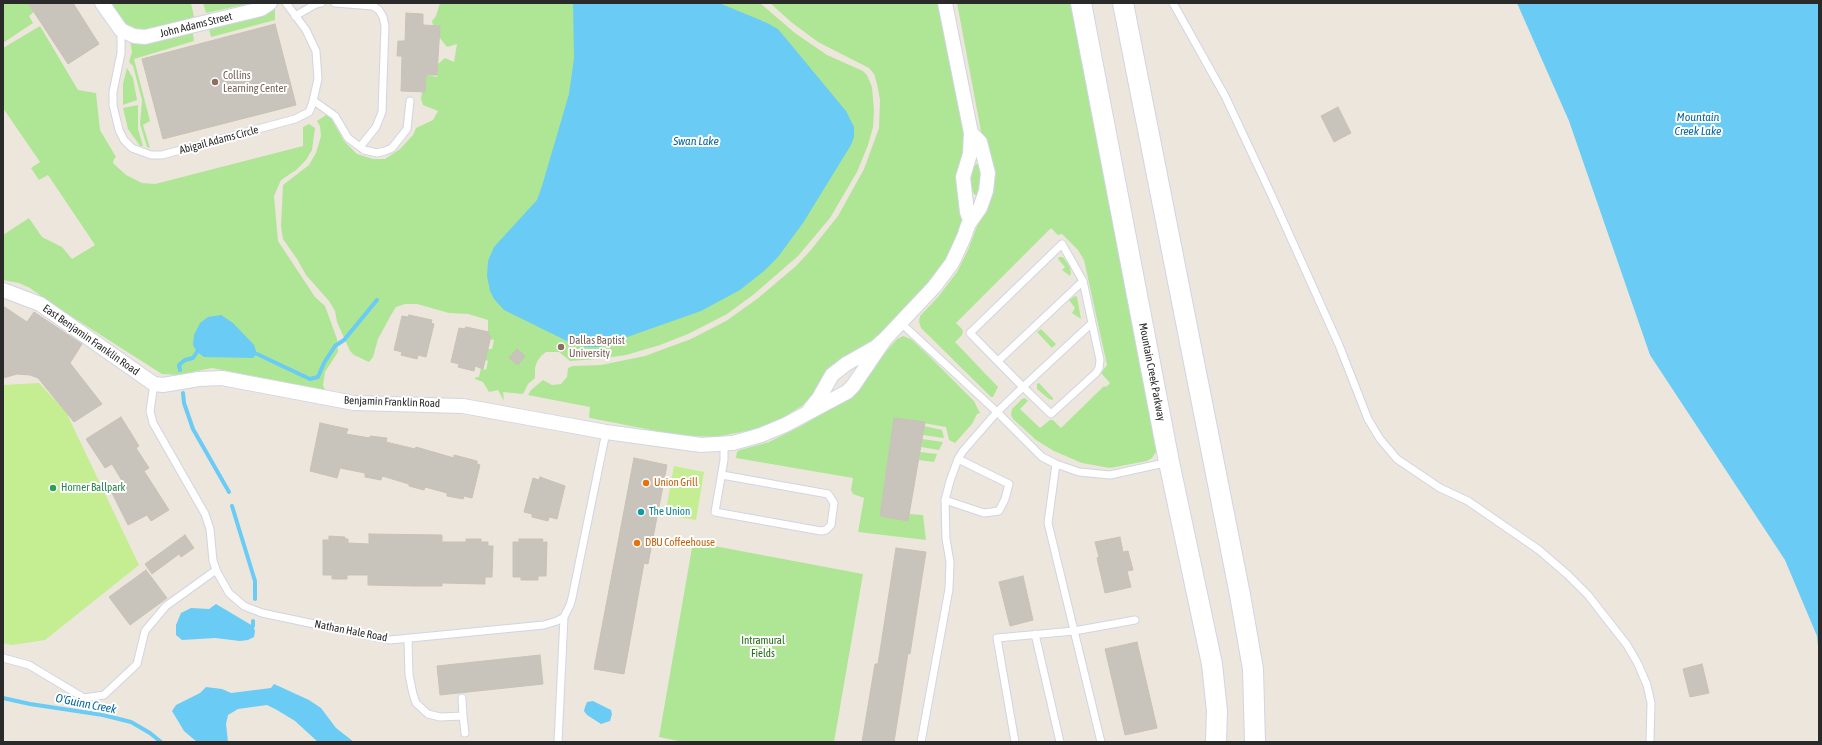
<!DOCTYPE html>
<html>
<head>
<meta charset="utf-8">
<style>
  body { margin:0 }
  #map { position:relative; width:1822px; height:745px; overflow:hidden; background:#ede6dc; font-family:"Asap Condensed",sans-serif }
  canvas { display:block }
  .frame { position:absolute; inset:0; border:4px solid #2a2a2a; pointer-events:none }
</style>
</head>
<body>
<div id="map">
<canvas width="1822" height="745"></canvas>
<div class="frame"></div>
</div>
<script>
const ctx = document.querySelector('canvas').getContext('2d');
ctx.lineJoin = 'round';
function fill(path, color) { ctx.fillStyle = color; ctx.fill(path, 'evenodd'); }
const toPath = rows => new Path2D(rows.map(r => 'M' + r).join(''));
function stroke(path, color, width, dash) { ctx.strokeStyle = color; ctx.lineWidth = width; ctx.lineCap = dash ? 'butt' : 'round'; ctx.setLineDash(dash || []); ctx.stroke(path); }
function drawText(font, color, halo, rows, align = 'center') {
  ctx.font = font + ' "Asap Condensed",sans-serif'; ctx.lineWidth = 4; ctx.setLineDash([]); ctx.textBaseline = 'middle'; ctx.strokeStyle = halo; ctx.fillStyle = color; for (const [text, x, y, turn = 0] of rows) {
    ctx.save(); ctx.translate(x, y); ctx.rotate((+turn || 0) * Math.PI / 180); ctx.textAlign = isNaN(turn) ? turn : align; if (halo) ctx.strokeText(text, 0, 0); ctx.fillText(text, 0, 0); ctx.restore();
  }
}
fill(toPath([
  [3,3,28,3,34,12,29,16,33,23,3,43],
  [106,3,191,3,194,17,163,29,137,34,123,24],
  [203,3,252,3,206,13],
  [440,3,760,3,795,33,827,55,863,71,867,75,872,87,874,110,873,127,868,145,857,172,830,218,798,256,753,295,727,314,688,334,660,345,626,355,599,359,570,361,559,352,546,352,541,356,537,362,535,368,535,378,528,384,523,394,503,392,504,401,498,390,489,392,483,382,475,379,476,377,479,377,481,368,486,370,488,361,485,360,488,349,492,349,494,340,490,339,491,336,488,335,488,320,468,314,449,313,417,304,405,304,396,307,391,315,378,339,373,357,369,362,354,355,350,351,337,322,335,311,329,301,306,275,297,259,283,239,281,226,283,185,309,165,316,153,321,136,320,126,317,121,326,115,331,118,344,141,357,154,373,159,385,159,400,149,413,135,416,128,433,120,438,111,423,105,421,99,422,92,425,92,426,75,437,77,438,64,445,58,454,62,457,44,447,47,439,37,440,26,433,25,432,21,436,16],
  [770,3,939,3,966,137,963,220,951,251,935,277,911,303,871,342,825,379,805,404,779,420,752,430,715,437,677,435,590,418,589,417,590,407,528,395,531,390,543,380,552,385,561,384,567,377,568,368,573,366,601,365,645,356,691,339,726,321,757,299,796,266,810,251,838,216,864,169,879,128,880,100,877,84,874,74,869,68,818,42,791,22],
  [957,3,1075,3,1158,449,1152,458,1147,461,1110,468,1082,463,1054,451,1036,440,1013,419,1011,415,1012,409,1022,399,1025,398,1028,401,1020,409,1040,428,1050,420,1053,420,1061,428,1104,386,1106,387,1110,383,1101,373,1107,365,1084,260,1078,250,1062,234,1058,235,1051,228,956,323,962,329,963,332,962,335,955,342,998,387,993,397,991,397,921,328,919,322,920,316,938,297,957,272,968,250,987,200,983,142],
  [275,9,275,20,211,37,208,25],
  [40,26,78,90,96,93,100,130,116,157,114,159,113,163,126,175,142,183,155,184,303,146,303,127,309,124,315,128,312,150,306,160,296,170,281,180,274,196,278,241,315,297,325,306,337,339,338,352,325,372,323,385,325,390,212,368,177,375,162,374,52,304,30,288,19,283,3,280,3,235,29,218,42,237,62,247,72,259,95,245,48,175,39,180,31,168,40,162,3,108,3,48],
  [192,29,194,41,134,59,150,121,143,125,150,148,147,147,140,124,142,100,133,66,129,62,132,52,130,40],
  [127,68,133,78,137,100,123,105,123,84],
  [138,105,138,129,143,146,140,146,128,129,123,108],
  [978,163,985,177,978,195,975,195,971,189,970,182,974,166],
  [1059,257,1063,257,1070,267,1071,273,1070,276,1062,270,1065,267,1058,259],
  [1075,296,1077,297,1081,319,1072,313,1075,308,1069,300],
  [1041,329,1056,344,1052,348,1037,332],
  [903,336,911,339,928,355,974,401,980,413,977,414,972,424,955,443,949,440,946,427,894,418,880,516,908,521,909,514,923,515,926,540,858,532,864,498,853,494,851,490,853,478,736,458,737,452,740,450,769,442,801,426,854,395,863,384,876,363,897,339],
  [1039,383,1053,398,1053,400,1049,399,1037,389,1037,384],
  [924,426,942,430,944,438,923,435],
  [922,439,943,442,939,450,921,447],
  [920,452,937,454,934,462,919,460],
  [693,542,863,574,834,742,683,742,659,737]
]), '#afe695');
fill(toPath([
  [39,383,66,412,139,565,45,640,12,645,3,643,3,385],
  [674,466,704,472,696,520,665,515]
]), '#c4ee91');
fill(toPath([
  [573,3,719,3,765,22,778,29,846,111,854,127,854,137,851,145,803,223,778,257,764,271,740,290,701,311,599,347,587,347,573,344,504,310,494,299,490,291,487,276,488,261,494,247,537,200,542,186,569,94,574,58],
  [1517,3,1819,3,1819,656,1817,636,1785,560,1650,355,1569,121],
  [221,315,233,323,254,345,257,354,253,358,204,357,197,352,193,345,194,335,200,323,208,317],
  [216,604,253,626,255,631,254,637,248,640,240,641,215,638,182,640,176,635,176,625,181,613,191,608,209,609],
  [274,684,309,700,321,708,336,728,354,742,318,742,295,721,277,710,267,705,238,709,228,715,226,724,228,742,197,742,184,731,172,711,176,705,200,693,206,687,222,689,231,693,271,688],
  [593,701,611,710,612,714,610,721,601,724,587,715,584,711,585,707,587,702]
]), '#6acbf4');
stroke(toPath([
  [257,354,310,379,318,377,324,363,335,346,344,340,377,300],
  [180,370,179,365,185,360,193,358,197,352],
  [183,393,184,403,193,429,229,492],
  [232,506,255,581,255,599],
  [253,626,253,621],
  [3,698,30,704,103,715,131,722,150,733,161,742]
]), '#6acbf4', 4);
const building = toPath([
  [28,3,73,3,99,44,68,64,28,3],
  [406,13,423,14,423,25,440,26,437,75,426,75,425,92,401,91,402,56,397,56,398,41,405,41,406,13],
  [275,24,296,105,163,139,142,59,275,24],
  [1338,107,1351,133,1334,142,1321,116,1338,107],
  [3,306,27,322,34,312,82,344,70,363,102,404,74,422,38,378,30,375,17,374,3,378,3,306],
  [409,315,432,320,431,323,434,324,426,357,418,355,417,359,401,355,402,352,394,350,402,316,408,317,409,315],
  [466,327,489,332,488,335,491,336,483,369,475,366,474,371,458,367,459,364,451,362,459,328,465,329,466,327],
  [517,349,525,356,518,365,509,358,517,349],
  [121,417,139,446,136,448,149,468,144,471,169,510,151,521,147,515,128,525,111,491,124,484,112,464,105,468,86,439,121,417],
  [894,418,925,422,908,521,880,516,894,418],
  [320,423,348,429,346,434,370,438,370,436,387,438,386,442,415,449,416,447,454,458,454,455,477,461,477,464,480,465,472,498,464,496,463,499,447,496,447,493,425,487,424,490,409,486,409,484,382,476,381,480,365,477,365,473,340,468,337,478,310,471,320,423],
  [634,458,667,465,648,564,644,563,624,674,594,669,634,458],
  [540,477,565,486,557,519,549,517,548,521,532,517,532,514,524,512,533,478,539,480,540,477],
  [369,534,442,535,442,542,466,542,466,539,481,539,481,542,488,542,488,546,493,546,492,577,485,577,485,584,442,583,442,586,414,586,368,585,368,575,347,575,347,579,332,579,332,575,323,575,323,540,329,540,329,536,345,537,345,539,348,539,348,543,369,544,369,534],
  [185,535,194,548,181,557,179,554,152,574,145,564,185,535],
  [1120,537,1123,552,1128,551,1133,570,1127,571,1131,587,1105,593,1097,558,1099,557,1095,542,1120,537],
  [519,539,543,539,542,542,547,542,546,576,538,576,538,580,521,580,521,577,513,577,513,542,519,542,519,539],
  [896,548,926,552,910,654,908,653,894,742,862,742,875,664,878,664,896,548],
  [146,570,167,598,130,625,109,597,146,570],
  [1023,576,1033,620,1010,626,999,582,1023,576],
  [1137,642,1157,728,1125,735,1105,649,1137,642],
  [540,655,543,684,440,695,437,666,540,655],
  [1702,664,1709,693,1690,697,1683,669,1702,664]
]);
fill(building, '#c8c3bb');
stroke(building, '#c8c2b5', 1);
const lane = toPath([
  [1173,3,1225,96,1271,194,1339,345,1368,419,1380,439,1397,459,1440,488,1468,501,1539,550,1568,575,1588,595,1627,645,1638,664,1647,685,1651,703,1650,742],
  [295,16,316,4,321,3],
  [121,30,121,53,113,92,113,105,119,130,124,140,132,148,151,155,162,155,295,119,309,112,312,105,318,79,316,51,306,30,286,3],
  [314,101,335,116,348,138,360,147,376,127,382,112,385,26,383,17,379,10,373,6,335,3],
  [360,147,364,150,377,153,385,151,392,148,407,129,410,101],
  [901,323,997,412,1042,457,1056,464,1079,472,1110,475,1169,462],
  [998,361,1083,281],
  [154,384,150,411,153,423,205,514,210,529,213,561,217,572,229,593,244,606,262,613,390,640,544,625,557,621,564,617,570,605,572,598,606,432],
  [1056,464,1048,523,1101,742],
  [722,475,828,494,834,503,831,525,826,530,821,531,715,512,724,460,724,444],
  [945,500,984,513,999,511,1005,499,1009,484,958,459],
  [1035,634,1060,742],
  [408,638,409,675,413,694,416,703,428,714,440,717,463,716,465,733],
  [3,658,29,665,84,698,104,695,137,664,145,631,166,606,216,570],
  [462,698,463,716],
  [558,742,564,617],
  [921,742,949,589,950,562,946,539,945,500,950,481,958,459,963,451,997,412,1023,387,1092,323,1083,281,1062,244,970,333,1023,387,1051,414,1096,373,1099,368,1100,360,1092,323],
  [1015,742,997,638,1074,631,1135,620]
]);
const street = toPath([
  [102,3,121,30,134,36,145,37,261,9,270,3],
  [945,3,971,133,970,154,963,177,967,212,970,220],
  [3,290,40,304,154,384,163,385,199,379,222,378,354,403,463,406,606,432,701,445,733,443,761,435,785,425,847,392,853,386,885,339],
  [810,409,819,398,832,375,846,364,876,347,885,339,934,287,952,263,964,237,968,225,980,208,986,191,988,173,980,142,971,133]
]);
const secondary = toPath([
  [1081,3,1169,462,1212,664,1217,711,1216,742],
  [1123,3,1240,595,1253,669,1255,742]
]);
stroke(lane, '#d1d4e4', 9);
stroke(street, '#d1d4e4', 16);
stroke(secondary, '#d1d4e4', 22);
stroke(lane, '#fff', 7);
stroke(street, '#fff', 14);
stroke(secondary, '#fff', 20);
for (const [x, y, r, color] of [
  [215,82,4,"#8d6e63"],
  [561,347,4,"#8d6e63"],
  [646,483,4,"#e8710a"],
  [53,488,4,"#2e9e5b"],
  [641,512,4,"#0f9aa8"],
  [637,543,4,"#e8710a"]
]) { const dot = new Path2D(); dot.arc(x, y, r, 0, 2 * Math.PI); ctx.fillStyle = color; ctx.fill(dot); stroke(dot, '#fff', 1.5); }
drawText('11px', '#2a2a2a', '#fff', [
  ["John Adams Street",196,25,-14],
  ["Abigail Adams Circle",219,140,-15],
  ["East Benjamin Franklin Road",91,340,35],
  ["Mountain Creek Parkway",1152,372,79],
  ["Benjamin Franklin Road",392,402,2],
  ["Nathan Hale Road",351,631,11]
]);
drawText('11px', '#785e54', '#fff', [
  ["Collins",223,76],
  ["Learning Center",223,89],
  ["Dallas Baptist",569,341],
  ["University",569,354]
], 'left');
drawText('11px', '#c56008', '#fff', [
  ["Union Grill",654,483],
  ["DBU Coffeehouse",645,543]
], 'left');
drawText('11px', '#27864d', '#fff', [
  ["Horner Ballpark",61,488]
], 'left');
drawText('11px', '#0d838f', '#fff', [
  ["The Union",649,512]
], 'left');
drawText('11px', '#266b17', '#fff', [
  ["Intramural",763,641],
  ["Fields",763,654]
]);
drawText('italic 12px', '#0768a1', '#fff', [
  ["Mountain",1698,117],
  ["Creek Lake",1698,131],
  ["Swan Lake",696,141],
  ["O'Guinn Creek",86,704,11]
]);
</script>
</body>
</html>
